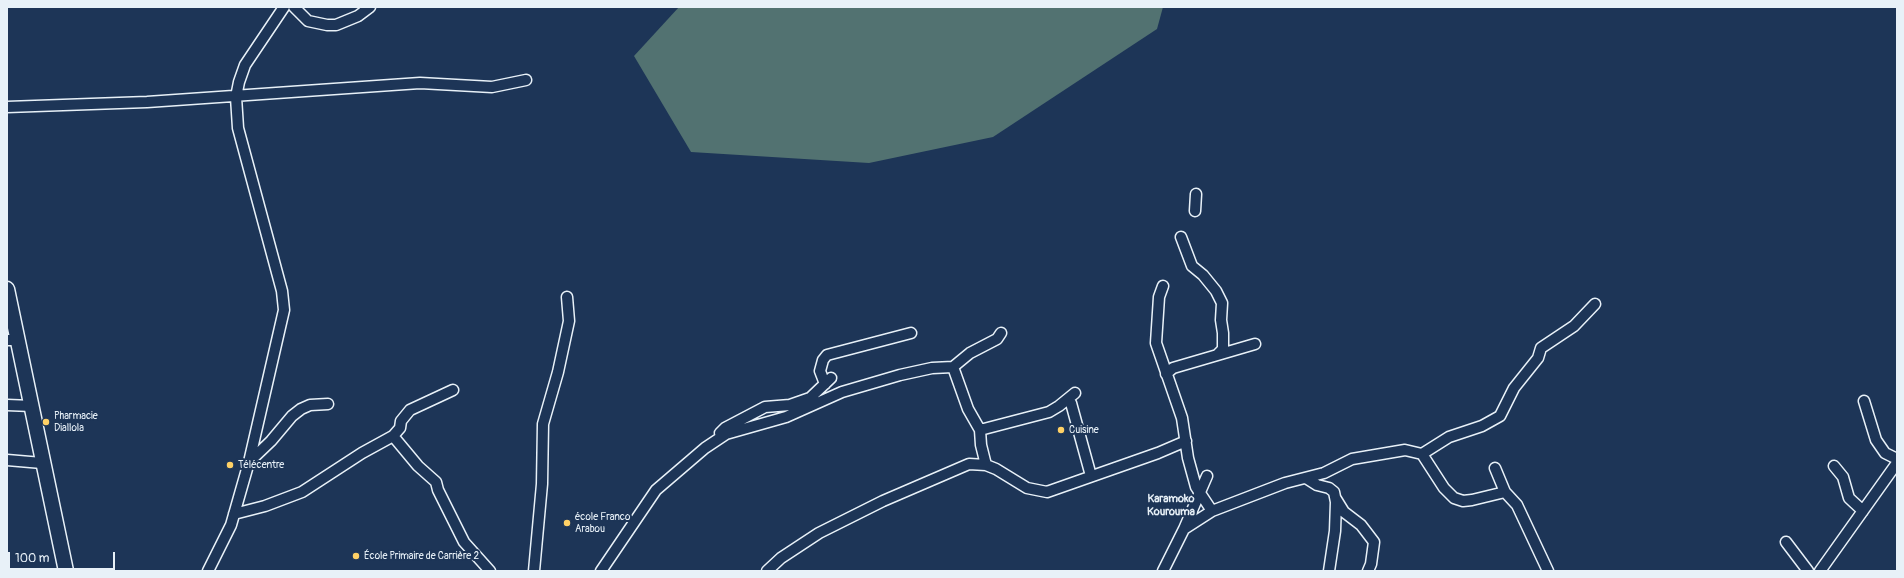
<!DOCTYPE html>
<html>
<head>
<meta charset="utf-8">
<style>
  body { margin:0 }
  #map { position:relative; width:1904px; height:578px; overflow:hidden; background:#1d3557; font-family:Pangolin,sans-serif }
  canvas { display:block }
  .frame { position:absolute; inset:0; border:8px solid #e8f1f8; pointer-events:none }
  .scale { position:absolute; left:8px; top:552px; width:107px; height:18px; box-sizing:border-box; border:2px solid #e8f1f8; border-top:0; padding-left:5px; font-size:12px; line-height:14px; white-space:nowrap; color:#e8f1f8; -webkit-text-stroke:3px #1d3557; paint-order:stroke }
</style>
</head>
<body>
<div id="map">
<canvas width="1904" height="578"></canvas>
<div class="frame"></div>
<div class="scale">100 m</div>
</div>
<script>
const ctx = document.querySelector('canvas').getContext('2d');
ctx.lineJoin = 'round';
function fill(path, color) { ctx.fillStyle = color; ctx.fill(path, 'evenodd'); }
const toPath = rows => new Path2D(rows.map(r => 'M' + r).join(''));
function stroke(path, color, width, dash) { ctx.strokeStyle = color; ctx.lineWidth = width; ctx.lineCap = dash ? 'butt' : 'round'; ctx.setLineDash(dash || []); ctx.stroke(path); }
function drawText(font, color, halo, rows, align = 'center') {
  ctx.font = font + ' Pangolin,sans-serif'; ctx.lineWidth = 4; ctx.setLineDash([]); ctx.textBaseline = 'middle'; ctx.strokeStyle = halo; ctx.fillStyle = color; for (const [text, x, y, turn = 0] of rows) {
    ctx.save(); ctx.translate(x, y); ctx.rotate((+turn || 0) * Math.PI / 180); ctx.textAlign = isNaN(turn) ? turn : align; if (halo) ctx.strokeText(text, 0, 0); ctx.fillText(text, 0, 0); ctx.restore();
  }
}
fill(toPath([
  [679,7,1163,7,1157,29,993,137,869,163,691,152,634,56]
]), '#527271');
const minor = toPath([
  [294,7,308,21,327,25,336,25,358,16,370,7],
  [7,107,147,102,420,83,492,87,526,80],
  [1195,211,1196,194],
  [1181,237,1192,266,1203,275,1216,291,1222,303,1221,320,1223,333,1223,349,1217,355],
  [1163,286,1159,297,1156,343,1182,418,1188,458,1196,487,1212,511],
  [7,340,18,340],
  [953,367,968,409,980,430,981,445,986,465],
  [1166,374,1173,368,1255,344],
  [825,384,820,371,823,360,827,355,911,333],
  [1864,401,1876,440,1885,453,1897,459],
  [1071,403,1091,476],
  [7,405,32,406],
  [980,430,1049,412,1059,406,1075,393],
  [720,433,725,428,765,407,790,405,810,398,831,378],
  [393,436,418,466,436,482,438,490,464,542,490,571],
  [1422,454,1449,437,1482,426,1500,416,1514,388,1538,358,1541,348,1574,326,1595,304],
  [7,460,42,463],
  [249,462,271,441,292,416,301,409,310,405,328,404],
  [1834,466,1843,477,1849,498,1863,511],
  [1495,468,1505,492,1517,505,1548,571],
  [1306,478,1317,485,1329,488,1334,492,1336,502,1335,531,1329,571],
  [1336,499,1344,512,1361,525,1374,542,1371,564,1368,571],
  [234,514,265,506,302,492,362,453,393,436,400,428,401,421,410,410,453,390],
  [1184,529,1207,476],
  [1786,542,1808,571],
  [208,571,231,525,249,462,284,310,282,291,238,128,236,97,239,82,245,65,284,7],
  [534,571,542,484,543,424,558,372,569,321,567,297],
  [601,571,656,490,705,448,726,434,786,417,842,392,900,375,932,368,953,367,970,353,997,339,1001,333],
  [767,571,781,558,819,533,883,501,969,464,986,465,996,469,1027,488,1047,492,1158,453,1186,441],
  [1163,571,1184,529,1212,511,1285,483,1324,473,1352,459,1405,450,1422,454,1444,488,1454,498,1463,501,1472,500,1505,492],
  [1820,571,1897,463]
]);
const highway = toPath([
  [7,289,66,571]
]);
stroke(minor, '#e8f1f8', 13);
stroke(highway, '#e8f1f8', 17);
stroke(minor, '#1d3557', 10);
stroke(highway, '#1d3557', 14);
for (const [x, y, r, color] of [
  [46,422,4,"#ffd166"],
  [1061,430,4,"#ffd166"],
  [230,465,4,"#ffd166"],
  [567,523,4,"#ffd166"],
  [356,556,4,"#ffd166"]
]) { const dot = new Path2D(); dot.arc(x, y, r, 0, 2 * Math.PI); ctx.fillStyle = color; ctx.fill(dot); stroke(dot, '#1d3557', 1.5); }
drawText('10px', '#e8f1f8', '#1d3557', [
  ["Pharmacie",54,416],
  ["Diallola",54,428],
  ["Cuisine",1069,430],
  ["Télécentre",238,465],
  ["école Franco",575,517],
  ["Arabou",575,529],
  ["École Primaire de Carrière 2",364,556]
], 'left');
drawText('bold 11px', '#e8f1f8', '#1d3557', [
  ["Karamoko",1171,499],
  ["Kourouma",1171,512]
]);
</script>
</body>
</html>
